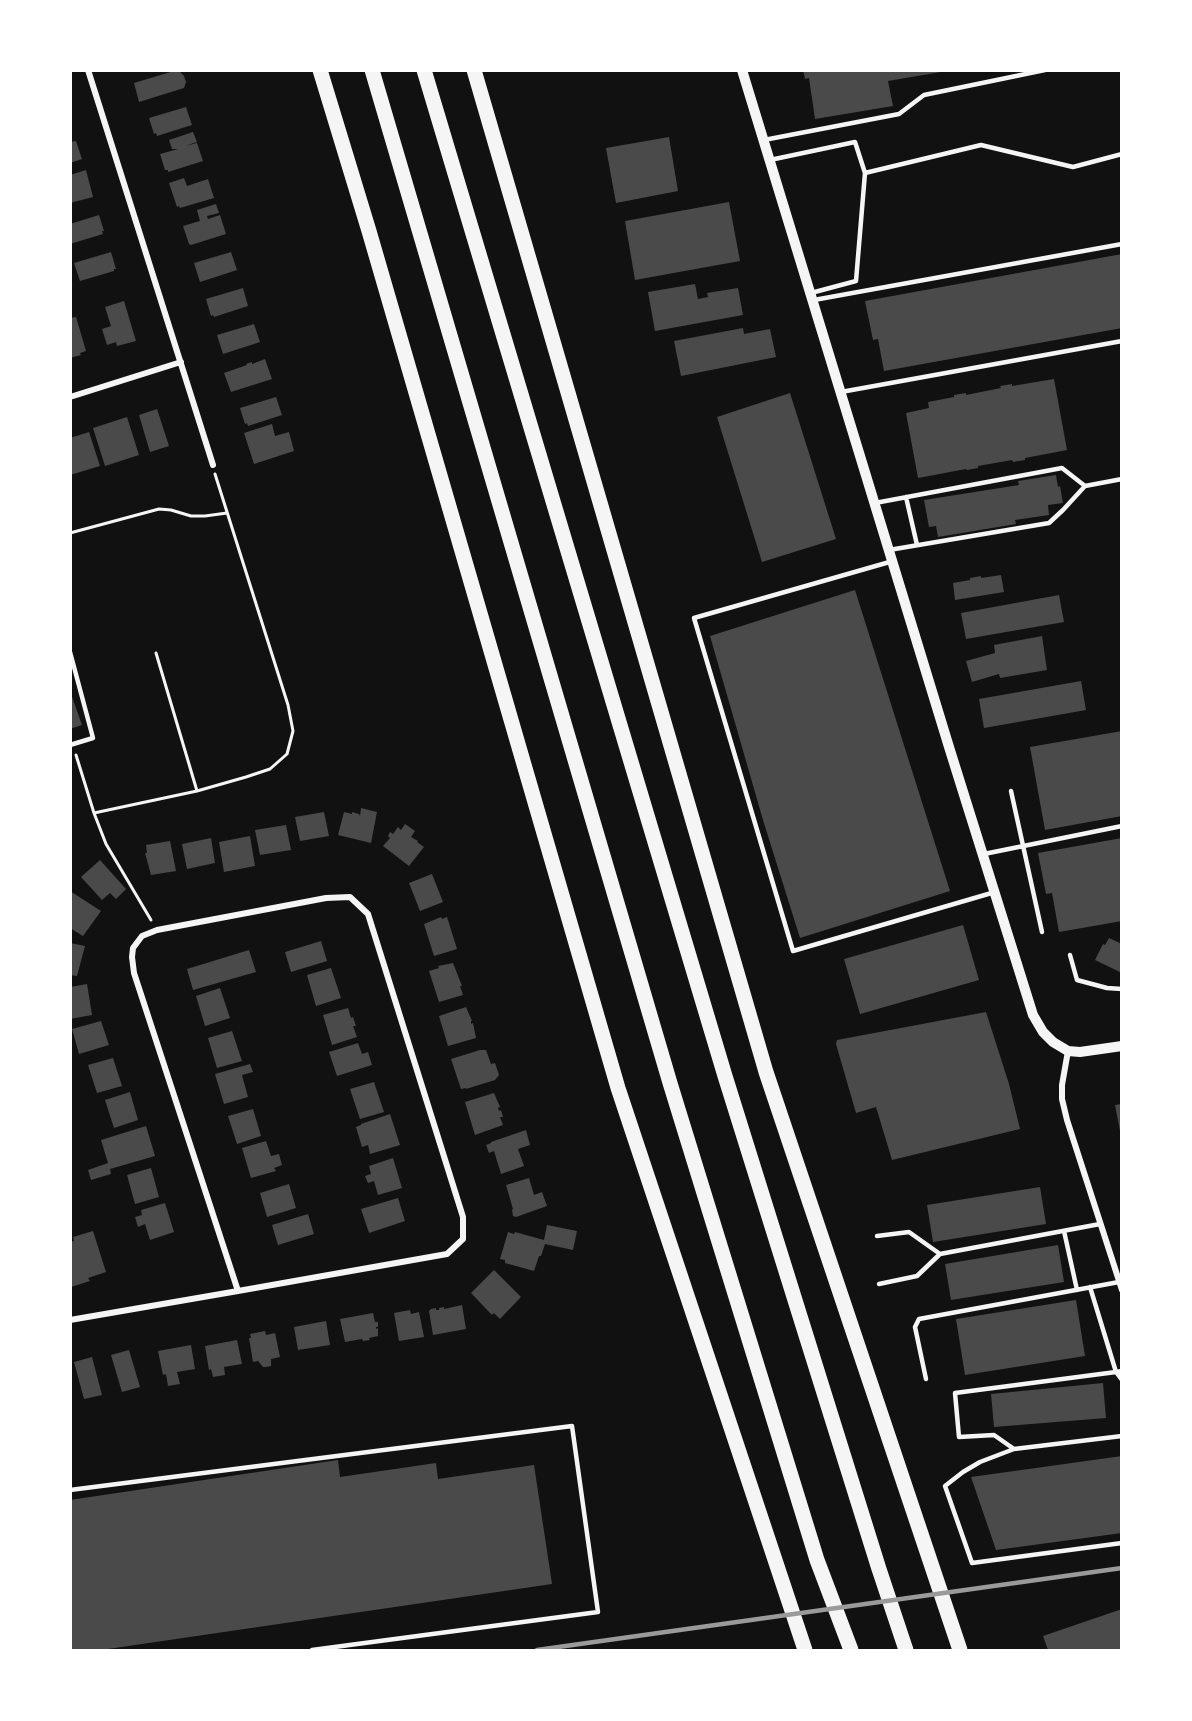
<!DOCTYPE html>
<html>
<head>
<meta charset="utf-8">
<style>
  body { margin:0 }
  #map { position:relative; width:1192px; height:1721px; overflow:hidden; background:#111; font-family:"Noto Sans",sans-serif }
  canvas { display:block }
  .frame { position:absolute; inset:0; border:72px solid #fff; pointer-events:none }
</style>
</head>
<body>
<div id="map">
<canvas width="1192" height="1721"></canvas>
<div class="frame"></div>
</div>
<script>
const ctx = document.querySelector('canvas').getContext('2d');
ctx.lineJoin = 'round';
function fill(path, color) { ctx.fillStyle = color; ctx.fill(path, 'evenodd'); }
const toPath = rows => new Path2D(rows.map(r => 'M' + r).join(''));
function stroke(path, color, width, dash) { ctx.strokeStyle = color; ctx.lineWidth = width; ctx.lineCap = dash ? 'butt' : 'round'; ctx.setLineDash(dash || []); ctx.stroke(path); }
fill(toPath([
  [184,70,180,72,184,76,186,82,184,88,139,102,134,83,174,71],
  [803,70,941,70,941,72,888,81,893,106,815,119,809,78,805,79],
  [186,107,192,125,157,136,156,133,154,134,149,118],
  [193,132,197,142,185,146,197,143,203,161,168,172,168,170,165,170,160,154,178,149,172,149,169,140],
  [669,137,678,191,616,203,606,148],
  [76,141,82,159,70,163,70,142],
  [86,170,93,197,70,203,70,183,72,183,70,175],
  [184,178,187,186,208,179,214,198,180,208,179,206,177,207,169,183],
  [729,202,740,261,635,280,625,221],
  [216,204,219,213,207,216,208,219,220,215,226,234,191,245,189,244,183,226,200,221,197,210],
  [99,215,104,231,102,231,103,234,70,244,70,224],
  [111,252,116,269,114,269,114,271,80,281,74,263],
  [231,252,237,270,200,282,194,263],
  [1122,254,1122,328,884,371,878,339,873,340,865,301],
  [695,284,698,299,708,297,707,293,738,288,743,315,655,331,648,292],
  [243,288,248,306,214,317,213,315,211,316,206,299],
  [124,301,136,341,117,346,116,342,107,345,102,329,111,326,105,307],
  [76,317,86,351,80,353,81,355,70,358,70,318],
  [254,324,260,342,223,354,217,335],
  [743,328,744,334,770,329,776,357,681,376,674,341],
  [265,359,272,379,231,392,224,373,247,365,246,364,252,362,252,364],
  [1054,379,1067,450,1025,458,1025,460,1013,462,1012,460,978,466,978,468,967,470,966,469,918,478,906,413,929,408,928,402,954,397,954,395,966,393,966,395,1001,388,1000,386,1012,384,1012,386],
  [790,393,836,539,762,562,717,417],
  [276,397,282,415,248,426,247,423,245,424,240,408],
  [157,409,169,446,150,452,139,415],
  [127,417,139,455,105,466,93,428],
  [272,424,275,436,289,432,294,451,254,464,244,433],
  [89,432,100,466,70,475,70,438],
  [1056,475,1058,487,1060,486,1063,503,1048,505,1049,515,1015,520,1016,524,938,537,936,526,929,527,924,500,1019,485,1018,481],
  [1001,575,1004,592,955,600,953,583,970,580,970,578,981,576,981,578],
  [855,590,950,891,800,938,763,820,710,636],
  [1059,595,1064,622,966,639,961,613],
  [1042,636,1047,670,1000,678,999,674,972,682,966,661,995,653,994,645],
  [1081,681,1086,710,984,728,979,699],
  [70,691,82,725,70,729],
  [1122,731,1122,816,1045,830,1030,747],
  [361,808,377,812,371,843,338,835,344,812,352,814,352,812,359,814,360,816],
  [324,812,329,836,300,841,295,817],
  [405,824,415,831,411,837,418,841,417,842,424,847,409,866,383,846,390,838,388,836,390,832,393,834,398,827,401,830],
  [286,825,291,850,260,855,255,830],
  [250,836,255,866,224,872,219,842],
  [211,838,215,863,187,869,182,844],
  [1122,838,1122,921,1059,932,1052,893,1046,894,1038,853],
  [170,841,176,871,151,875,145,853,147,853,146,845],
  [100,860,126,889,116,899,110,893,102,900,81,877],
  [432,874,443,902,420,911,409,883],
  [70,891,101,911,83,936,70,928],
  [441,917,442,919,447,917,457,949,434,956,424,924],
  [963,925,979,980,860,1014,844,959],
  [1109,938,1122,944,1122,973,1095,960,1103,944,1105,945],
  [321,941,327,961,291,972,285,952],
  [70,943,85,946,77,976,70,975],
  [249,950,256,972,193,990,187,969],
  [453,963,462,986,460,986,463,995,439,1002,429,971,439,968,438,966],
  [331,968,341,998,316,1006,307,975],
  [87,984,92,1015,70,1019,70,987],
  [220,988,230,1018,205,1026,196,996],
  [466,1007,472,1021,471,1021,471,1024,473,1023,476,1038,448,1046,439,1016],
  [348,1008,351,1018,353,1017,356,1026,353,1026,357,1037,332,1045,323,1015],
  [986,1012,1009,1084,1020,1129,892,1160,876,1107,856,1113,836,1044,837,1040],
  [101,1021,109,1045,79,1054,72,1029],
  [232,1031,242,1061,217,1068,208,1038],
  [358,1043,362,1054,368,1052,372,1065,337,1076,329,1052],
  [480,1050,486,1050,491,1064,495,1063,499,1075,495,1080,466,1089,466,1088,461,1089,451,1059],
  [113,1058,122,1086,97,1093,88,1065],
  [250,1064,253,1072,242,1075,248,1097,224,1104,215,1074],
  [374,1082,384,1112,360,1119,350,1089],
  [130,1092,138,1120,114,1128,105,1100],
  [494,1093,500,1107,498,1108,499,1111,501,1110,503,1117,500,1117,503,1125,475,1135,465,1102],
  [1122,1104,1122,1131,1120,1131,1115,1105],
  [253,1109,261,1136,237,1144,228,1116],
  [390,1114,400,1145,370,1154,368,1145,362,1147,356,1127,361,1125,361,1124],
  [146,1126,155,1156,110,1169,111,1174,91,1180,88,1170,108,1163,101,1140],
  [526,1130,530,1145,518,1149,524,1166,501,1174,494,1151,489,1153,486,1145,491,1143,491,1142],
  [266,1141,271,1156,279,1154,282,1165,274,1168,276,1171,251,1178,242,1148],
  [393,1158,402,1188,378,1195,374,1181,368,1183,365,1176,371,1174,369,1166],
  [151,1168,159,1197,135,1204,127,1175],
  [529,1178,534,1195,542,1192,547,1206,516,1217,513,1216,512,1210,513,1209,506,1185],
  [289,1184,296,1208,267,1217,260,1193],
  [1040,1187,1046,1224,933,1242,927,1205],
  [398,1198,405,1221,369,1233,361,1209],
  [165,1203,174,1232,150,1240,145,1224,138,1227,135,1217,142,1215,141,1210],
  [308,1214,314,1234,278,1245,272,1225],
  [547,1225,577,1231,573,1250,545,1244,541,1256,539,1256,534,1271,505,1263,505,1260,500,1259,508,1232,514,1234,515,1232,544,1240],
  [93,1231,106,1272,88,1278,90,1281,71,1287,70,1242,74,1241,73,1237],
  [1058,1245,1064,1282,951,1300,945,1264],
  [494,1270,521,1297,500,1319,494,1313,492,1315,471,1293],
  [1076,1300,1085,1356,965,1375,956,1319],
  [462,1305,466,1329,433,1335,429,1311,431,1309,436,1308,436,1310,439,1310,439,1308,444,1307,444,1309],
  [410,1310,411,1314,419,1312,424,1337,399,1341,394,1313],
  [373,1313,375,1322,378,1322,378,1327,376,1327,376,1329,378,1328,378,1336,369,1338,370,1340,363,1341,362,1339,345,1342,340,1319],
  [326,1321,330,1345,298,1350,294,1327],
  [265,1331,266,1335,275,1333,280,1357,271,1359,271,1366,266,1367,263,1367,258,1361,253,1362,249,1338,251,1338,250,1334],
  [237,1340,242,1364,224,1367,225,1375,213,1377,211,1369,209,1370,205,1346],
  [191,1345,195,1369,177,1372,180,1384,168,1386,166,1374,163,1375,158,1351],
  [129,1350,140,1387,122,1392,111,1355],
  [92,1357,102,1395,84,1399,74,1362],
  [1103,1383,1106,1418,994,1427,991,1394],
  [1122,1456,1122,1533,996,1550,971,1477],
  [338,1460,340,1477,436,1463,438,1479,534,1465,552,1584,101,1650,70,1650,70,1500],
  [1122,1609,1122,1650,1048,1650,1043,1636]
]), '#4a4a4a');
stroke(toPath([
  [70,533,159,509,171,510,191,516,205,516,227,513],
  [156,653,197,791],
  [76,755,94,813,106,844,151,920],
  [94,813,197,791,246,777,270,769,287,754,293,731,288,705,215,474]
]), '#f5f5f5', 3);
stroke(toPath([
  [764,140,899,114,924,95,1045,70],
  [770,160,855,142,865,173,856,281,811,293],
  [865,173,981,145,1073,167,1122,154],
  [814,300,1122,244],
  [841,392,1122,341],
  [906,497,917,545],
  [875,503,1062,468,1085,486],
  [889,550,1049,523,1063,510,1085,486,1122,479],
  [893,561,694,618,793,951,995,892],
  [70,652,93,738,70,745],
  [1011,791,1042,932],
  [984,854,1122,826],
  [1070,955,1077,980,1107,988,1122,989],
  [1064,1231,1077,1290],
  [877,1236,909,1232,940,1254,1100,1224],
  [879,1284,917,1276,940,1254],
  [1090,1287,1116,1372,1122,1371],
  [926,1379,915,1327,919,1319,1119,1282],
  [1122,1380,1116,1372,955,1393,959,1437,994,1435,1014,1449,1122,1436],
  [1014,1449,980,1462,963,1472,945,1486,972,1563,1122,1543],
  [70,1490,572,1426,598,1612,312,1650]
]), '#f5f5f5', 4.5);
stroke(toPath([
  [88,70,213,465],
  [70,397,181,362],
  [1068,1051,1062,1085,1062,1099,1067,1120,1122,1290],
  [70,1320,238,1291,447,1254,463,1239,463,1217,368,914,350,897,326,898,157,930,142,936,133,948,132,957,134,973,238,1291]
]), '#f5f5f5', 6);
stroke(toPath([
  [742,70,949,747,1033,1015,1043,1032,1053,1042,1068,1051,1080,1052,1122,1046]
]), '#f5f5f5', 10);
stroke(toPath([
  [320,70,369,231,618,1088,805,1650],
  [372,70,670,1083,817,1560,851,1650],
  [424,70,725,1076,879,1569,906,1650],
  [474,70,766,1072,960,1650]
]), '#f5f5f5', 15);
stroke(toPath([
  [537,1650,1122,1568]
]), '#9a9a9a', 4.5);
</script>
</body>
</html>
